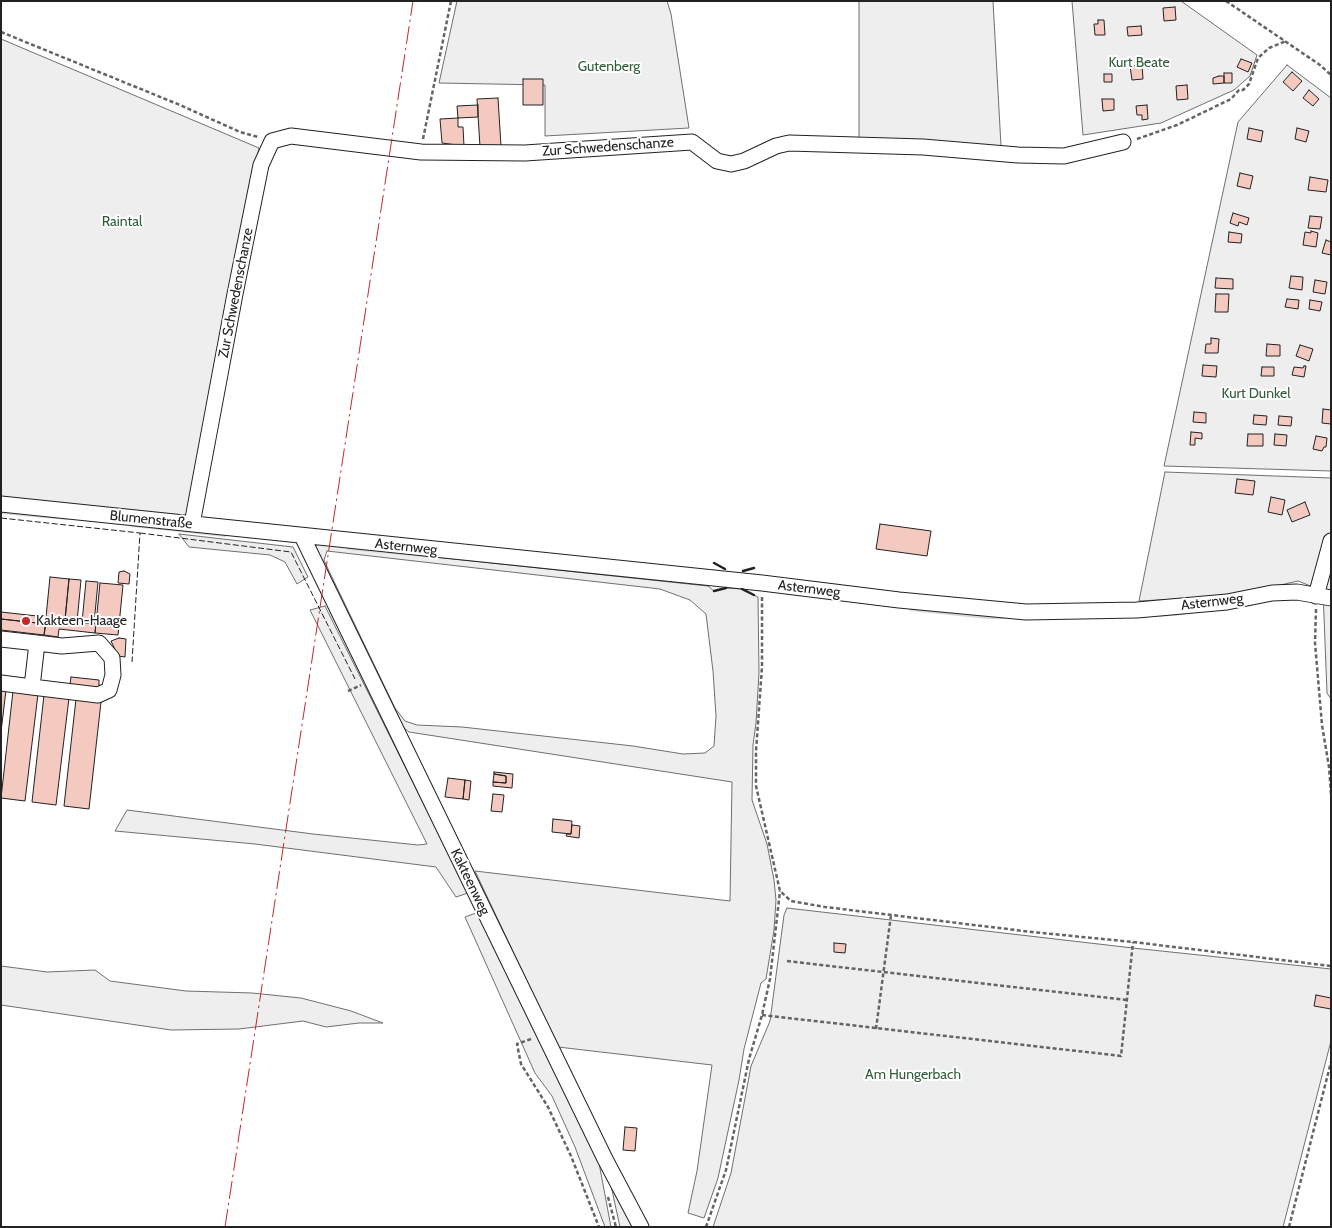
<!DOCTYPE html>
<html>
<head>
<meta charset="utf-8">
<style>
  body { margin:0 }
  #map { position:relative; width:1332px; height:1228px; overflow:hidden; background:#fff; font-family:Cabin,sans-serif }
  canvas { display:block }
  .frame { position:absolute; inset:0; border:2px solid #222; pointer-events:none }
</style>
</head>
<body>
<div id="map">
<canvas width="1332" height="1228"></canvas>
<div class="frame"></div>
</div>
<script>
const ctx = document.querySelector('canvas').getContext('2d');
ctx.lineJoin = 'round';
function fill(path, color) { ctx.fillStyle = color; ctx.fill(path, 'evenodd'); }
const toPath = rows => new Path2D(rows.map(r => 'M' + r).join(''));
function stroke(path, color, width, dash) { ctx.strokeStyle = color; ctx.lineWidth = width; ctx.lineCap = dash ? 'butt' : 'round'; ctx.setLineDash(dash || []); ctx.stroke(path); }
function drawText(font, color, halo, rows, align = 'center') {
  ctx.font = font + ' Cabin,sans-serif'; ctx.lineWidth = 4; ctx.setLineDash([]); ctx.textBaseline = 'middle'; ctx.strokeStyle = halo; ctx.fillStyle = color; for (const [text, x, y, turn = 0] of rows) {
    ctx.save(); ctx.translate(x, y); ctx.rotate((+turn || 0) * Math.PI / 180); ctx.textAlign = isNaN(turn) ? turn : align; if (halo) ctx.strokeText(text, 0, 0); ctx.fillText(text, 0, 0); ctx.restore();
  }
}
const green = toPath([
  [457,1,667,1,671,14,689,128,545,136,545,85,439,83,457,1],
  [859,1,993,1,1001,146,859,139,859,1],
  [1072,1,1181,1,1257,55,1250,76,1234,90,1161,123,1083,135,1072,1],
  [1,39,259,148,187,518,1,497,1,39],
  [1287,65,1331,98,1331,471,1164,466,1238,122,1287,65],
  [1165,472,1331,478,1331,699,1327,693,1323,591,1298,581,1232,596,1139,601,1165,472],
  [179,534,293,547,308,577,297,584,285,562,270,555,189,547,179,534],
  [318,542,388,552,689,584,708,586,714,591,726,588,742,589,758,597,759,673,756,723,753,745,752,800,767,844,774,880,776,900,774,930,766,979,761,983,744,1049,739,1080,718,1178,704,1218,688,1213,697,1171,712,1065,558,1047,475,871,730,901,732,782,409,732,398,723,314,545,318,542],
  [327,551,660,589,690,600,706,614,713,671,716,716,714,746,705,753,683,754,633,746,462,727,417,725,405,721,395,708,329,571,324,560,327,551],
  [325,606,468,893,456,897,436,867,255,844,115,831,127,810,313,834,418,845,427,844,310,610,325,606],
  [787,908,1133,948,1331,969,1331,1041,1283,1227,713,1227,731,1173,751,1066,770,1021,784,915,787,908],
  [479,912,599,1163,611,1227,605,1227,575,1147,552,1096,535,1073,465,917,479,912],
  [1,966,47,972,95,970,110,981,186,991,252,993,301,998,351,1011,383,1023,359,1023,326,1027,303,1021,239,1029,171,1030,1,1005,1,966],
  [610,1181,633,1227,620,1227,610,1181]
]);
fill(green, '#eee');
stroke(green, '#6f6f6f', 1);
stroke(toPath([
  [1,512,68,518],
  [132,525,225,535],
  [348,548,423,555],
  [911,609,987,617,1004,617],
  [1158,615,1184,613]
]), '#d9d9d9', 4);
const building = toPath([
  [1175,7,1176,20,1164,21,1163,8,1175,7],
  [1098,20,1104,20,1105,35,1095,35,1094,24,1098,24,1098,20],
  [1141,26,1142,35,1128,36,1127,27,1141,26],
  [1241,59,1252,63,1248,72,1237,67,1241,59],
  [1142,65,1143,79,1132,80,1130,66,1142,65],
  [1292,72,1302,81,1293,91,1283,82,1292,72],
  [1224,73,1232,73,1232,83,1224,83,1224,73],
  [1104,74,1112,74,1112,82,1104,82,1104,74],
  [1219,76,1224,76,1224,83,1213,84,1213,78,1219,76],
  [523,79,543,79,543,105,523,105,523,79],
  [1187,85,1188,99,1177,100,1176,86,1187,85],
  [1309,90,1319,99,1313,106,1303,98,1309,90],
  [498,98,501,146,480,147,477,99,498,98],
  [1102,99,1114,99,1114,110,1103,111,1102,99],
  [478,105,478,117,458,118,457,106,478,105],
  [1147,105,1148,119,1142,120,1142,115,1137,115,1136,106,1147,105],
  [458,118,458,127,463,127,464,146,442,143,440,119,458,118],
  [1249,128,1263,131,1261,142,1247,139,1249,128],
  [1297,128,1309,131,1306,142,1295,139,1297,128],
  [1240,173,1253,176,1250,189,1237,186,1240,173],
  [1310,177,1328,180,1326,192,1308,190,1310,177],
  [1233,213,1249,218,1247,225,1239,222,1238,226,1230,223,1233,213],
  [1310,216,1322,217,1320,229,1308,228,1310,216],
  [1311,231,1318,233,1316,247,1303,245,1305,232,1311,233,1311,231],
  [1229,232,1242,234,1241,243,1228,242,1229,232],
  [1326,240,1331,242,1331,255,1322,253,1326,240],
  [1291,276,1303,277,1302,290,1289,288,1291,276],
  [1216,278,1233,279,1233,289,1215,288,1216,278],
  [1315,280,1327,282,1325,294,1313,292,1315,280],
  [1216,294,1229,294,1228,312,1215,312,1216,294],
  [1287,299,1299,300,1298,309,1285,307,1287,299],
  [1310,300,1322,302,1320,311,1309,309,1310,300],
  [1211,338,1219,339,1218,353,1205,353,1206,344,1211,344,1211,338],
  [1267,344,1280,345,1280,356,1266,356,1267,344],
  [1300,345,1313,349,1309,361,1296,356,1300,345],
  [1203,365,1217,366,1216,377,1202,376,1203,365],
  [1304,366,1306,366,1304,377,1292,375,1294,367,1303,368,1304,366],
  [1262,367,1274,367,1274,376,1261,376,1262,367],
  [1323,409,1331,410,1331,424,1322,423,1323,409],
  [1194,412,1206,413,1206,423,1193,422,1194,412],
  [1254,415,1267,416,1266,425,1253,424,1254,415],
  [1279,416,1292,417,1291,426,1278,425,1279,416],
  [1191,432,1202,433,1202,439,1195,438,1195,445,1190,445,1191,432],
  [1248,434,1263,434,1263,446,1247,446,1248,434],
  [1275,434,1287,435,1286,446,1274,445,1275,434],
  [1316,436,1327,438,1326,447,1324,447,1322,451,1313,449,1316,436],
  [1237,479,1255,481,1253,495,1235,493,1237,479],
  [1271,497,1285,500,1282,515,1268,512,1271,497],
  [1305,502,1310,515,1292,522,1287,510,1305,502],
  [880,524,931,531,927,556,876,549,880,524],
  [124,571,130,574,129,584,118,583,119,572,124,571],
  [50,577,69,579,65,619,46,617,50,577],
  [69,579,81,580,77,622,65,621,69,579],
  [86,581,98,582,94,624,82,622,86,581],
  [100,583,123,585,118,635,95,633,100,583],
  [1,612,46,617,46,624,1,619,1,612],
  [46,617,65,619,65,621,96,624,95,633,59,629,58,637,44,635,46,617],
  [1,619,46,624,44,635,1,630,1,619],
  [119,638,126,639,125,657,118,656,111,641,119,638],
  [71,677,99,680,99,688,70,685,71,677],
  [1,689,6,690,1,732,1,689],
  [13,691,38,694,25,801,1,798,13,691],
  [44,695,69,698,56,805,32,802,44,695],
  [76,699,101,702,89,809,64,806,76,699],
  [494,772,513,774,512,788,493,786,493,782,506,783,506,776,494,774,494,772],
  [494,774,506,776,506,783,493,782,494,774],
  [448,778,465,780,463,799,445,797,448,778],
  [465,780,471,781,469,800,463,799,465,780],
  [493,794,504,795,502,812,491,811,493,794],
  [553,819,572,821,571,834,552,832,553,819],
  [572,825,580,826,579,838,566,836,567,834,571,834,572,825],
  [834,943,846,944,845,953,834,952,834,943],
  [1316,995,1331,998,1331,1009,1314,1006,1316,995],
  [625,1127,637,1128,635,1151,623,1150,625,1127]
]);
fill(building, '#f3c9c0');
stroke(building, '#222', 1);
const minor = toPath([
  [1,504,762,583,899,600,1026,612,1137,610,1227,602,1272,593,1297,592,1331,598],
  [192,524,235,294,261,165,272,141,291,136,421,152,525,153,692,142,717,161,731,164,744,161,776,146,789,143,923,147,1018,155,1064,156,1123,142],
  [302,536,605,1159,641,1227],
  [1316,596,1331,541],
  [1,639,37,643,62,646,99,643,112,658,113,675,109,690,98,695,32,687,37,643],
  [1,683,32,687]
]);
stroke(minor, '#222', 17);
stroke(toPath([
  [1226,1,1320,65,1331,75],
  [1,32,180,105,240,132,258,137],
  [423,139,451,1],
  [1137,139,1177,125,1231,99,1239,90,1243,90,1249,84,1258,58,1269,48,1286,41],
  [762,597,762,667,756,751,756,786,780,891,791,901,825,907,1032,932,1133,942,1331,966],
  [1316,609,1315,643,1322,725,1329,767,1331,794],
  [348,691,361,685],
  [787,961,1127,1000],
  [762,1015,1121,1056,1133,942],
  [876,1029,891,915],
  [531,1039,517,1044,521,1064,548,1107,571,1156,599,1227],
  [608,1197,616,1227],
  [706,1227,726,1170,749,1059,762,1015,770,979,780,891],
  [1289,1227,1331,1062]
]), '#646464', 2.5, [4, 2.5]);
stroke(minor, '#fff', 15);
stroke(toPath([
  [1,518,140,533,132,662],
  [140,533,291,552,355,679]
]), '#222', 1, [6, 2.5]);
stroke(toPath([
  [714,563,725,569],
  [743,571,754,568],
  [742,589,754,595],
  [714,591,726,588]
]), '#222', 2.5);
stroke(toPath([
  [225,1227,413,1]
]), '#c62828', 1, [18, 4, 2.5, 4]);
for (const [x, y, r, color] of [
  [26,621,5,"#c62828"]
]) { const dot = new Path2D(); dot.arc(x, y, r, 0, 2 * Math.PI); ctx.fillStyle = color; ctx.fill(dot); stroke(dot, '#fff', 2); }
drawText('14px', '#2f5e38', '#fff', [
  ["Kurt Beate",1139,63],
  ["Gutenberg",609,67],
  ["Raintal",122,222],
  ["Kurt Dunkel",1256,394],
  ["Am Hungerbach",913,1075]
]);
drawText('14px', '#222', '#fff', [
  ["Zur Schwedenschanze",608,147,-4],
  ["Zur Schwedenschanze",236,293,-79],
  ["Blumenstraße",151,520,6],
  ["Asternweg",406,547,6],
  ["Asternweg",809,589,7],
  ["Asternweg",1212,602,-7],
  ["Kakteenweg",470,882,64]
]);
drawText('14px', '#222', '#fff', [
  ["Kakteen-Haage",36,621]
], 'left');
</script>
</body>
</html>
